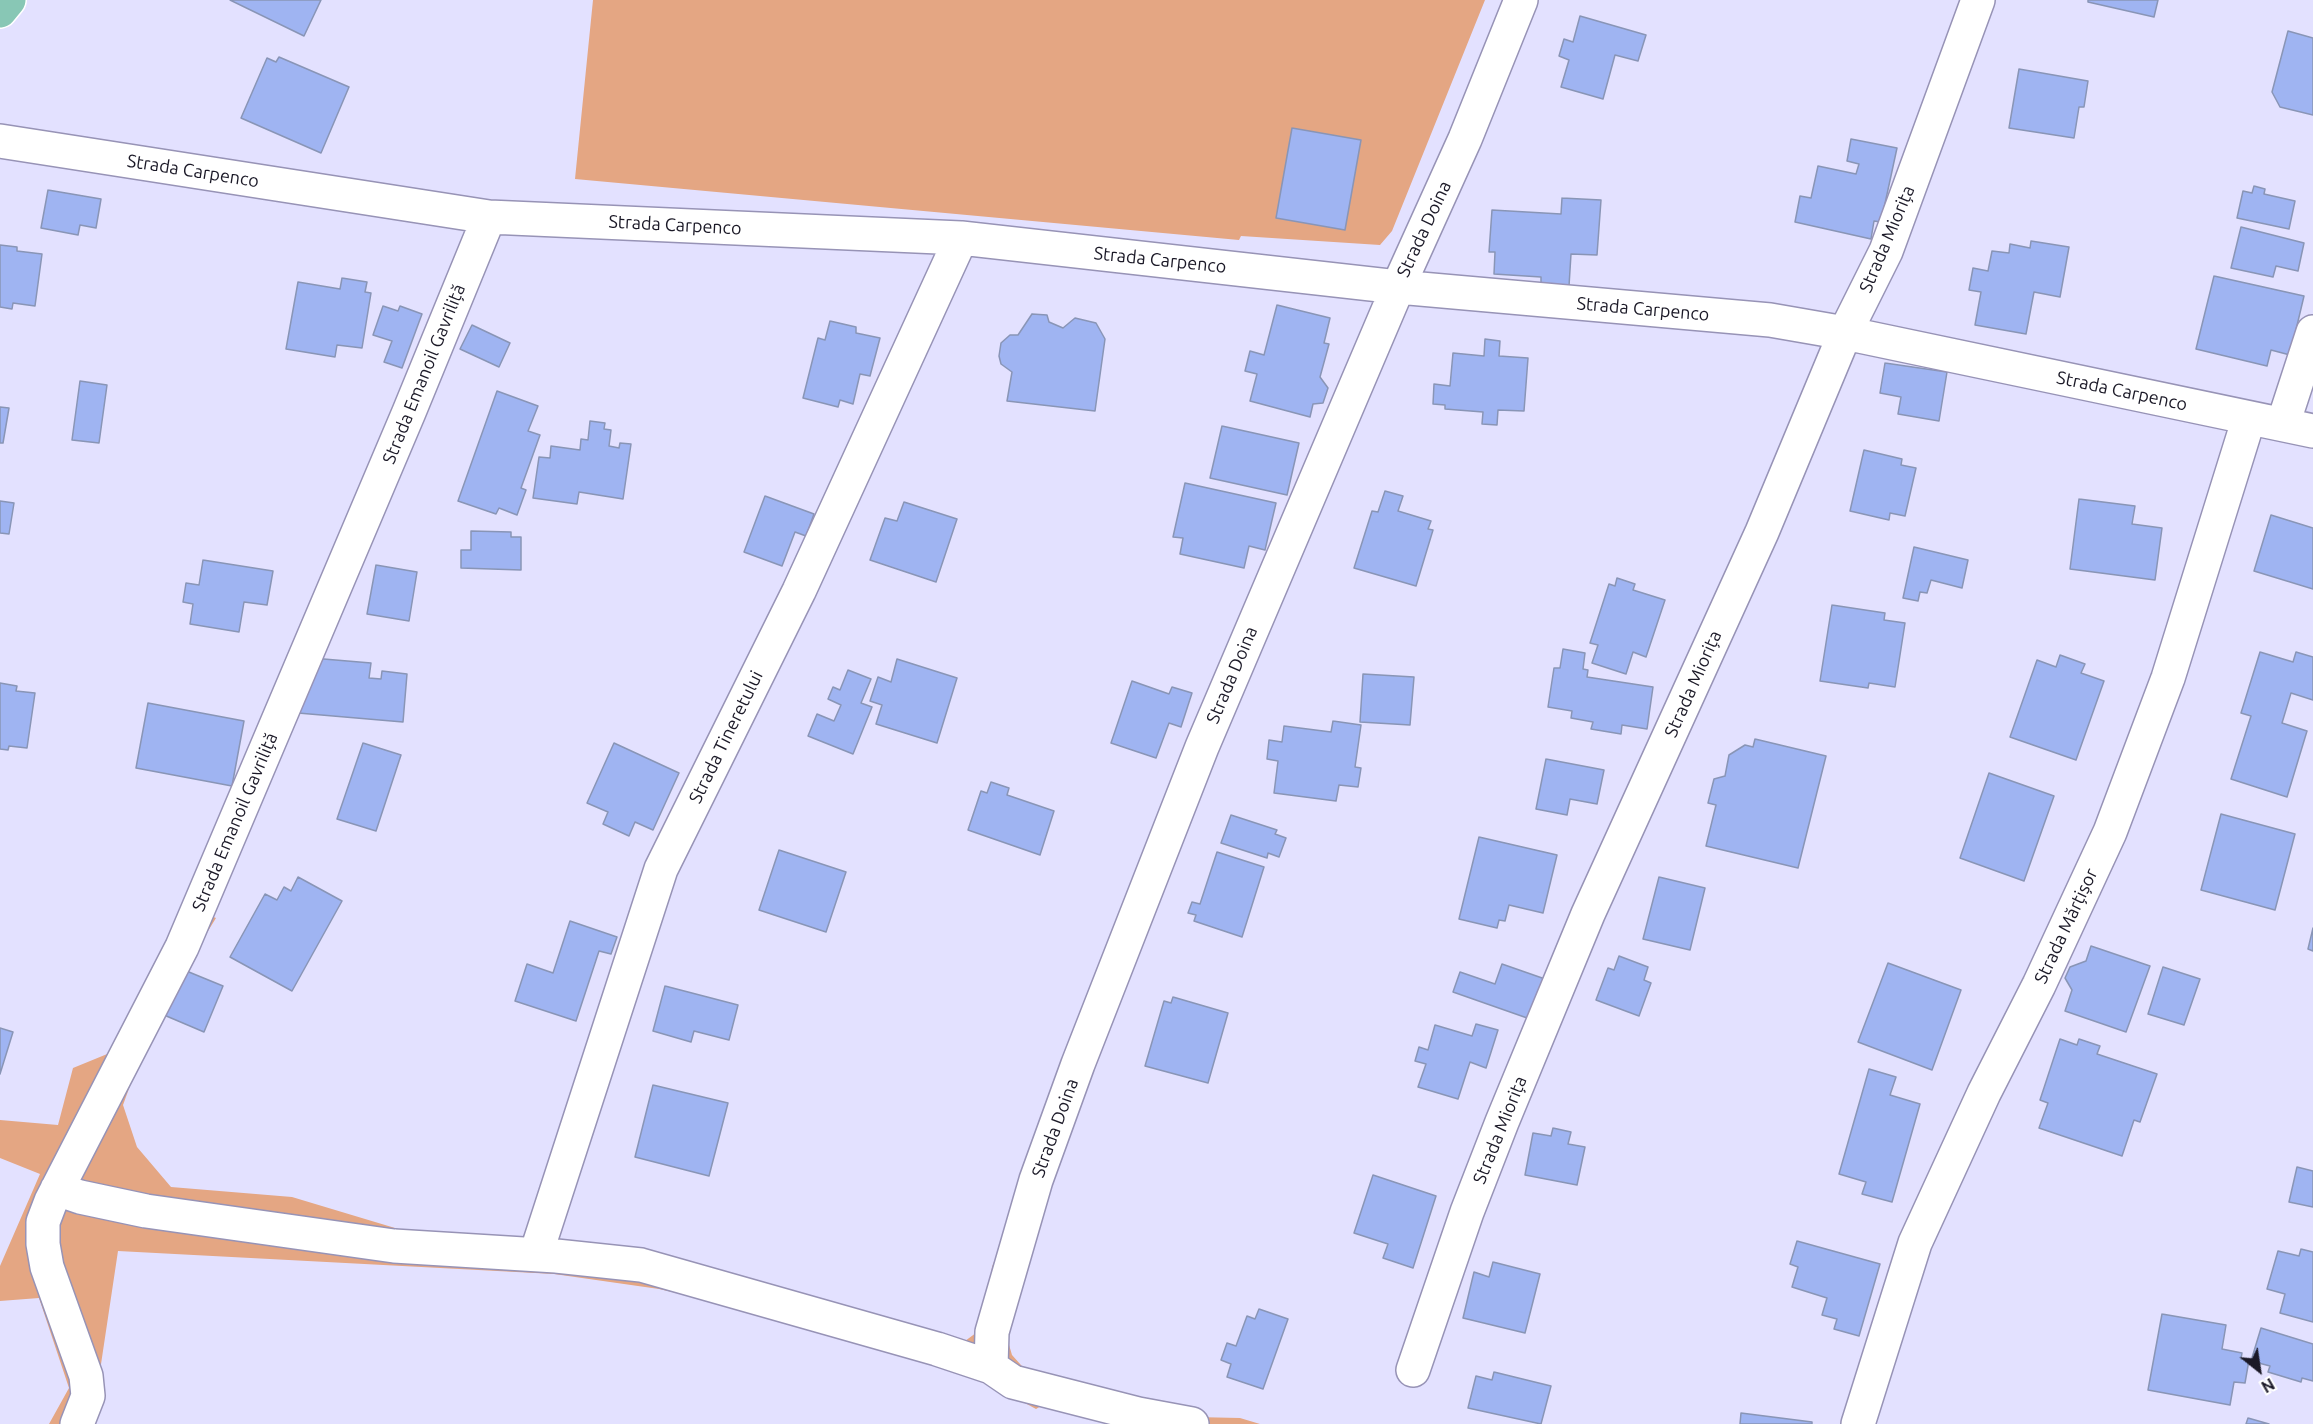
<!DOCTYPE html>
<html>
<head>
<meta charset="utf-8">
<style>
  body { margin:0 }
  #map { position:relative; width:2313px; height:1424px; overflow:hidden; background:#e3e1ff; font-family:Ubuntu,sans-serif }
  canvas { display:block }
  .north { position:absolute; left:2229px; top:1340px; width:60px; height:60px; -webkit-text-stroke:4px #fff; paint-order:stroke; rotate:150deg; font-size:16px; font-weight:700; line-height:24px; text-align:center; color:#1b1927 }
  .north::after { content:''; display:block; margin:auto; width:21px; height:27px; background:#1b1927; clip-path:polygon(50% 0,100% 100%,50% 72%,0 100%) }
</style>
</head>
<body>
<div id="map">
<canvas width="2313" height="1424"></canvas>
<div class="north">N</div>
</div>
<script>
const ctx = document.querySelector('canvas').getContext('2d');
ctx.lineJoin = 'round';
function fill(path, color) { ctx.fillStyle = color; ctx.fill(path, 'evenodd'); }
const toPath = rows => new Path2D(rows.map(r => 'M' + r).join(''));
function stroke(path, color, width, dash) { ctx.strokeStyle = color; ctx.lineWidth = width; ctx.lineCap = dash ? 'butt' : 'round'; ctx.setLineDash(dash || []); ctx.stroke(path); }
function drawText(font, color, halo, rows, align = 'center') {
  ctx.font = font + ' Ubuntu,sans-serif'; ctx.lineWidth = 4.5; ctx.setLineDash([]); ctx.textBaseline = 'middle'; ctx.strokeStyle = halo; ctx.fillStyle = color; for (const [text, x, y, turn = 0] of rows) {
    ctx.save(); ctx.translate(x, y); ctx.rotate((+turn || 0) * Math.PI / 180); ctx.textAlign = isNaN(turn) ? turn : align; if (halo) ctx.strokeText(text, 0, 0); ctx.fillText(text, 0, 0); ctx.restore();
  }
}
fill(toPath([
  [593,0,1485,0,1392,231,1380,245,1241,236,1239,240,575,179],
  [183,904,216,918,184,970,135,1072,123,1105,137,1147,171,1187,292,1197,405,1231,526,1242,553,1238,561,1247,646,1249,652,1259,961,1344,984,1327,992,1267,1010,1221,1007,1338,1012,1355,1029,1374,1148,1416,1240,1418,1260,1424,1118,1424,1046,1403,1036,1409,953,1364,784,1317,659,1289,554,1274,118,1251,92,1424,49,1424,69,1388,39,1298,0,1301,0,1266,40,1174,0,1158,0,1120,58,1125,73,1068,117,1050]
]), '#e4a683');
const building = toPath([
  [230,0,321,0,304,36,230,0],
  [2088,0,2158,0,2154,17,2088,2,2088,0],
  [1580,16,1646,35,1638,61,1615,55,1603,99,1561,87,1569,60,1559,56,1564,39,1573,42,1580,16],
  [2288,31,2313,38,2313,115,2280,107,2272,92,2288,31],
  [279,57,349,87,321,153,241,118,267,58,276,62,279,57],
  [2019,69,2088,81,2084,107,2079,107,2074,138,2009,128,2019,69],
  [1292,128,1361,140,1345,230,1276,218,1292,128],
  [1851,139,1897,148,1881,222,1874,221,1871,239,1795,222,1800,196,1811,198,1818,166,1856,174,1859,164,1847,161,1851,139],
  [2254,186,2265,189,2264,194,2295,201,2289,229,2237,218,2243,191,2252,193,2254,186],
  [48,190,101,199,96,228,80,225,78,235,41,228,48,190],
  [1562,198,1601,200,1597,255,1571,254,1569,286,1541,284,1541,277,1494,274,1495,252,1489,252,1492,210,1561,214,1562,198],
  [2241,227,2304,243,2298,271,2276,266,2273,277,2231,268,2241,227],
  [2031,241,2069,247,2060,297,2034,292,2026,334,1975,325,1981,292,1969,290,1973,268,1988,271,1992,251,2009,253,2010,244,2030,248,2031,241],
  [0,245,17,247,17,251,42,254,35,306,13,303,12,309,0,307,0,245],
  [2214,276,2304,296,2290,355,2271,350,2267,366,2196,349,2214,276],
  [342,278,367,282,365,292,371,293,362,348,337,345,335,357,286,349,298,282,340,289,342,278],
  [1277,305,1330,318,1324,343,1329,344,1320,377,1328,388,1323,403,1313,404,1310,417,1250,401,1257,374,1245,371,1250,351,1264,355,1277,305],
  [383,306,398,311,400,306,422,314,402,368,384,362,392,341,373,335,383,306],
  [1032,314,1047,315,1049,322,1063,328,1075,318,1096,323,1105,339,1095,411,1007,401,1012,372,1001,364,999,356,1001,343,1010,335,1018,335,1032,314],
  [830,321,856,327,856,333,880,338,870,376,860,374,853,404,840,400,838,407,803,398,818,338,825,340,830,321],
  [472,325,510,343,499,367,460,349,472,325],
  [1485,339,1500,341,1499,356,1528,358,1524,411,1498,410,1497,425,1482,424,1483,412,1445,409,1445,405,1433,404,1434,384,1450,386,1453,353,1484,356,1485,339],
  [1885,363,1947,372,1939,421,1898,414,1901,397,1880,393,1885,363],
  [80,381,107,385,99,443,72,440,80,381],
  [497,391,538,406,528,431,540,435,521,488,526,490,517,515,499,508,496,514,458,501,497,391],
  [0,407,9,408,3,443,0,443,0,407],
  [590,421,605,423,604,429,611,430,609,446,619,448,620,443,631,444,623,499,579,492,577,504,533,498,539,457,550,458,551,446,580,450,581,439,588,440,590,421],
  [1222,426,1299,443,1287,495,1210,478,1222,426],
  [1864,450,1902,459,1901,465,1916,468,1905,516,1890,513,1889,520,1850,511,1864,450],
  [1185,483,1276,503,1265,550,1249,546,1244,568,1180,554,1183,538,1173,537,1185,483],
  [1385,491,1403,496,1398,511,1431,521,1428,529,1433,530,1416,586,1354,568,1372,511,1378,512,1385,491],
  [765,496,814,514,806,536,795,532,782,566,744,552,765,496],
  [2079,499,2135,506,2132,524,2162,528,2155,580,2070,569,2079,499],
  [0,501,14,503,9,534,0,533,0,501],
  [904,502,957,519,936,582,870,560,885,518,897,521,904,502],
  [2271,515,2313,528,2313,589,2254,571,2271,515],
  [471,531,511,532,511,537,521,537,521,570,461,568,461,550,471,550,471,531],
  [1914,547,1968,560,1962,588,1931,580,1927,593,1920,592,1918,601,1903,598,1914,547],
  [203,560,273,571,267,605,244,602,239,632,190,624,193,604,183,602,186,583,199,585,203,560],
  [376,565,417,572,409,621,367,614,376,565],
  [1617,578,1635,584,1633,590,1665,600,1646,657,1633,652,1626,674,1592,663,1598,645,1590,643,1609,584,1615,586,1617,578],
  [1832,605,1885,613,1884,620,1905,623,1895,687,1869,683,1868,688,1820,681,1832,605],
  [1563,649,1585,653,1583,669,1588,670,1587,677,1653,687,1647,729,1622,725,1621,734,1591,729,1593,722,1571,718,1572,711,1548,707,1554,668,1560,668,1563,649],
  [2260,652,2293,662,2296,652,2313,657,2313,700,2291,693,2282,723,2307,731,2287,797,2231,779,2251,716,2241,713,2260,652],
  [2060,655,2085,664,2081,673,2104,681,2076,760,2010,737,2037,660,2056,667,2060,655],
  [312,658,371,663,369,678,381,679,382,671,407,674,403,722,298,713,312,658],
  [897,659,957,678,937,743,876,724,882,705,870,701,878,677,891,682,897,659],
  [848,670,871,679,861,703,872,707,853,754,808,736,817,714,834,721,841,705,828,699,833,687,840,690,848,670],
  [1363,674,1414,677,1410,725,1360,722,1363,674],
  [1132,681,1169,694,1172,687,1192,693,1181,727,1169,723,1156,758,1111,743,1132,681],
  [0,683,17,686,16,691,35,693,27,748,9,746,8,750,0,749,0,683],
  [148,703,244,721,232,786,136,768,148,703],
  [1333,721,1361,725,1355,767,1361,768,1358,787,1339,785,1336,801,1274,793,1278,761,1267,759,1269,740,1282,742,1284,726,1331,732,1333,721],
  [1755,739,1826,756,1798,868,1706,846,1716,805,1708,803,1714,779,1725,776,1729,755,1745,745,1753,747,1755,739],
  [363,743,401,755,376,831,337,819,363,743],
  [614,743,679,773,653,830,635,822,629,836,603,824,608,812,587,803,614,743],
  [1546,759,1604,770,1597,804,1570,799,1567,815,1536,809,1546,759],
  [1989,773,2054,796,2024,881,1960,858,1989,773],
  [991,782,1009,788,1007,795,1054,811,1040,855,968,830,981,791,987,793,991,782],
  [2221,814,2295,834,2275,910,2201,890,2221,814],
  [1231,815,1277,830,1275,834,1286,838,1279,857,1268,853,1267,858,1221,843,1231,815],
  [1479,837,1557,855,1543,913,1509,905,1505,921,1499,920,1497,928,1459,919,1479,837],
  [779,850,846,872,826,932,759,910,779,850],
  [1217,852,1264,867,1242,937,1194,921,1196,915,1188,913,1192,902,1200,904,1217,852],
  [298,877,342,901,292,991,230,957,265,894,277,900,284,887,291,891,298,877],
  [1659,877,1705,888,1690,950,1643,939,1659,877],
  [570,921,617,937,611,954,599,951,576,1021,515,1001,527,964,553,973,570,921],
  [2313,928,2313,951,2308,949,2313,928],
  [2091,946,2150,966,2126,1032,2065,1011,2072,990,2065,978,2070,967,2086,961,2091,946],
  [1619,956,1648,967,1644,980,1651,983,1639,1016,1596,1000,1608,968,1614,970,1619,956],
  [1888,963,1961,990,1932,1070,1858,1042,1888,963],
  [1502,964,1545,979,1530,1019,1453,992,1460,972,1495,984,1502,964],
  [2163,967,2200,979,2184,1025,2148,1014,2163,967],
  [184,970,223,986,204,1032,164,1015,184,970],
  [665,986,738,1005,729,1040,694,1031,691,1042,653,1031,665,986],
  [1173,997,1228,1013,1208,1083,1145,1066,1164,1001,1171,1003,1173,997],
  [1476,1024,1498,1030,1486,1068,1470,1062,1458,1099,1418,1087,1426,1064,1415,1061,1419,1047,1428,1050,1435,1025,1472,1036,1476,1024],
  [0,1028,13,1032,0,1074,0,1028],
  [2060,1039,2077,1045,2079,1039,2100,1046,2097,1054,2157,1074,2140,1122,2134,1120,2122,1156,2039,1128,2048,1103,2040,1100,2060,1039],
  [1869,1069,1896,1077,1890,1095,1920,1104,1892,1202,1862,1194,1866,1182,1839,1174,1869,1069],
  [653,1085,728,1103,709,1176,635,1157,653,1085],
  [1553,1128,1571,1132,1568,1144,1585,1147,1577,1185,1525,1175,1533,1133,1551,1136,1553,1128],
  [2297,1167,2313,1171,2313,1207,2289,1202,2297,1167],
  [1373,1175,1436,1196,1413,1268,1383,1258,1388,1244,1354,1233,1373,1175],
  [1797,1241,1880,1264,1859,1336,1834,1329,1837,1319,1822,1315,1827,1298,1792,1287,1798,1267,1790,1264,1797,1241],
  [2301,1249,2313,1252,2313,1322,2280,1313,2285,1294,2267,1289,2278,1251,2299,1256,2301,1249],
  [1493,1262,1540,1274,1525,1333,1463,1318,1474,1272,1489,1277,1493,1262],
  [1259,1309,1288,1319,1263,1389,1227,1377,1231,1364,1221,1360,1227,1343,1236,1346,1247,1316,1255,1319,1259,1309],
  [2162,1314,2226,1325,2222,1349,2242,1353,2241,1359,2249,1360,2245,1383,2234,1382,2230,1405,2148,1390,2162,1314],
  [2261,1328,2313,1344,2313,1381,2302,1378,2301,1382,2268,1372,2270,1366,2251,1361,2261,1328],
  [1494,1372,1551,1386,1541,1424,1468,1408,1476,1376,1492,1380,1494,1372],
  [1741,1413,1812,1422,1812,1424,1740,1424,1741,1413],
  [2248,1418,2269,1424,2246,1424,2248,1418]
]);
fill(building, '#9fb4f2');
stroke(building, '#8995b6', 1.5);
const minor = toPath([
  [0,141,489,217,961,238,1398,287,1770,320,1845,333,2313,431],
  [2283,424,2313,332],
  [57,1189,80,1197,146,1211,394,1246,556,1256,641,1265,937,1349,991,1367,1013,1382,1138,1414,1192,1424],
  [536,1254,661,869,799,591,961,238],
  [991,1367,992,1332,1036,1180,1078,1064,1202,747,1398,287,1465,139,1521,0],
  [1413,1370,1467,1212,1502,1122,1588,914,1762,532,1845,333,1886,251,1978,0],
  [77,1424,88,1396,86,1376,47,1267,43,1244,43,1222,51,1201,182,947,409,412,489,217],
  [1858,1424,1915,1243,1984,1093,2039,985,2110,832,2168,678,2249,418]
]);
const major = toPath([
  [0,11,9,0]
]);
stroke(minor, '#9793b6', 36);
stroke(major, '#fff', 36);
stroke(minor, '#fff', 33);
stroke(major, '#88c7b5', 33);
drawText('18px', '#1b1927', '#fff', [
  ["Strada Carpenco",193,171,9],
  ["Strada Carpenco",675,225,3],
  ["Strada Doina",1424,229,-65],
  ["Strada Miorița",1887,239,-67],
  ["Strada Carpenco",1160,260,6],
  ["Strada Carpenco",1643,309,5],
  ["Strada Emanoil Gavriliță",424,374,-68],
  ["Strada Carpenco",2122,391,12],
  ["Strada Doina",1232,675,-67],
  ["Strada Miorița",1693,684,-66],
  ["Strada Tineretului",726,737,-64],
  ["Strada Emanoil Gavriliță",235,822,-67],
  ["Strada Mărțișor",2066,926,-65],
  ["Strada Doina",1055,1128,-70],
  ["Strada Miorița",1500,1130,-68]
]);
</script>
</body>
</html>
